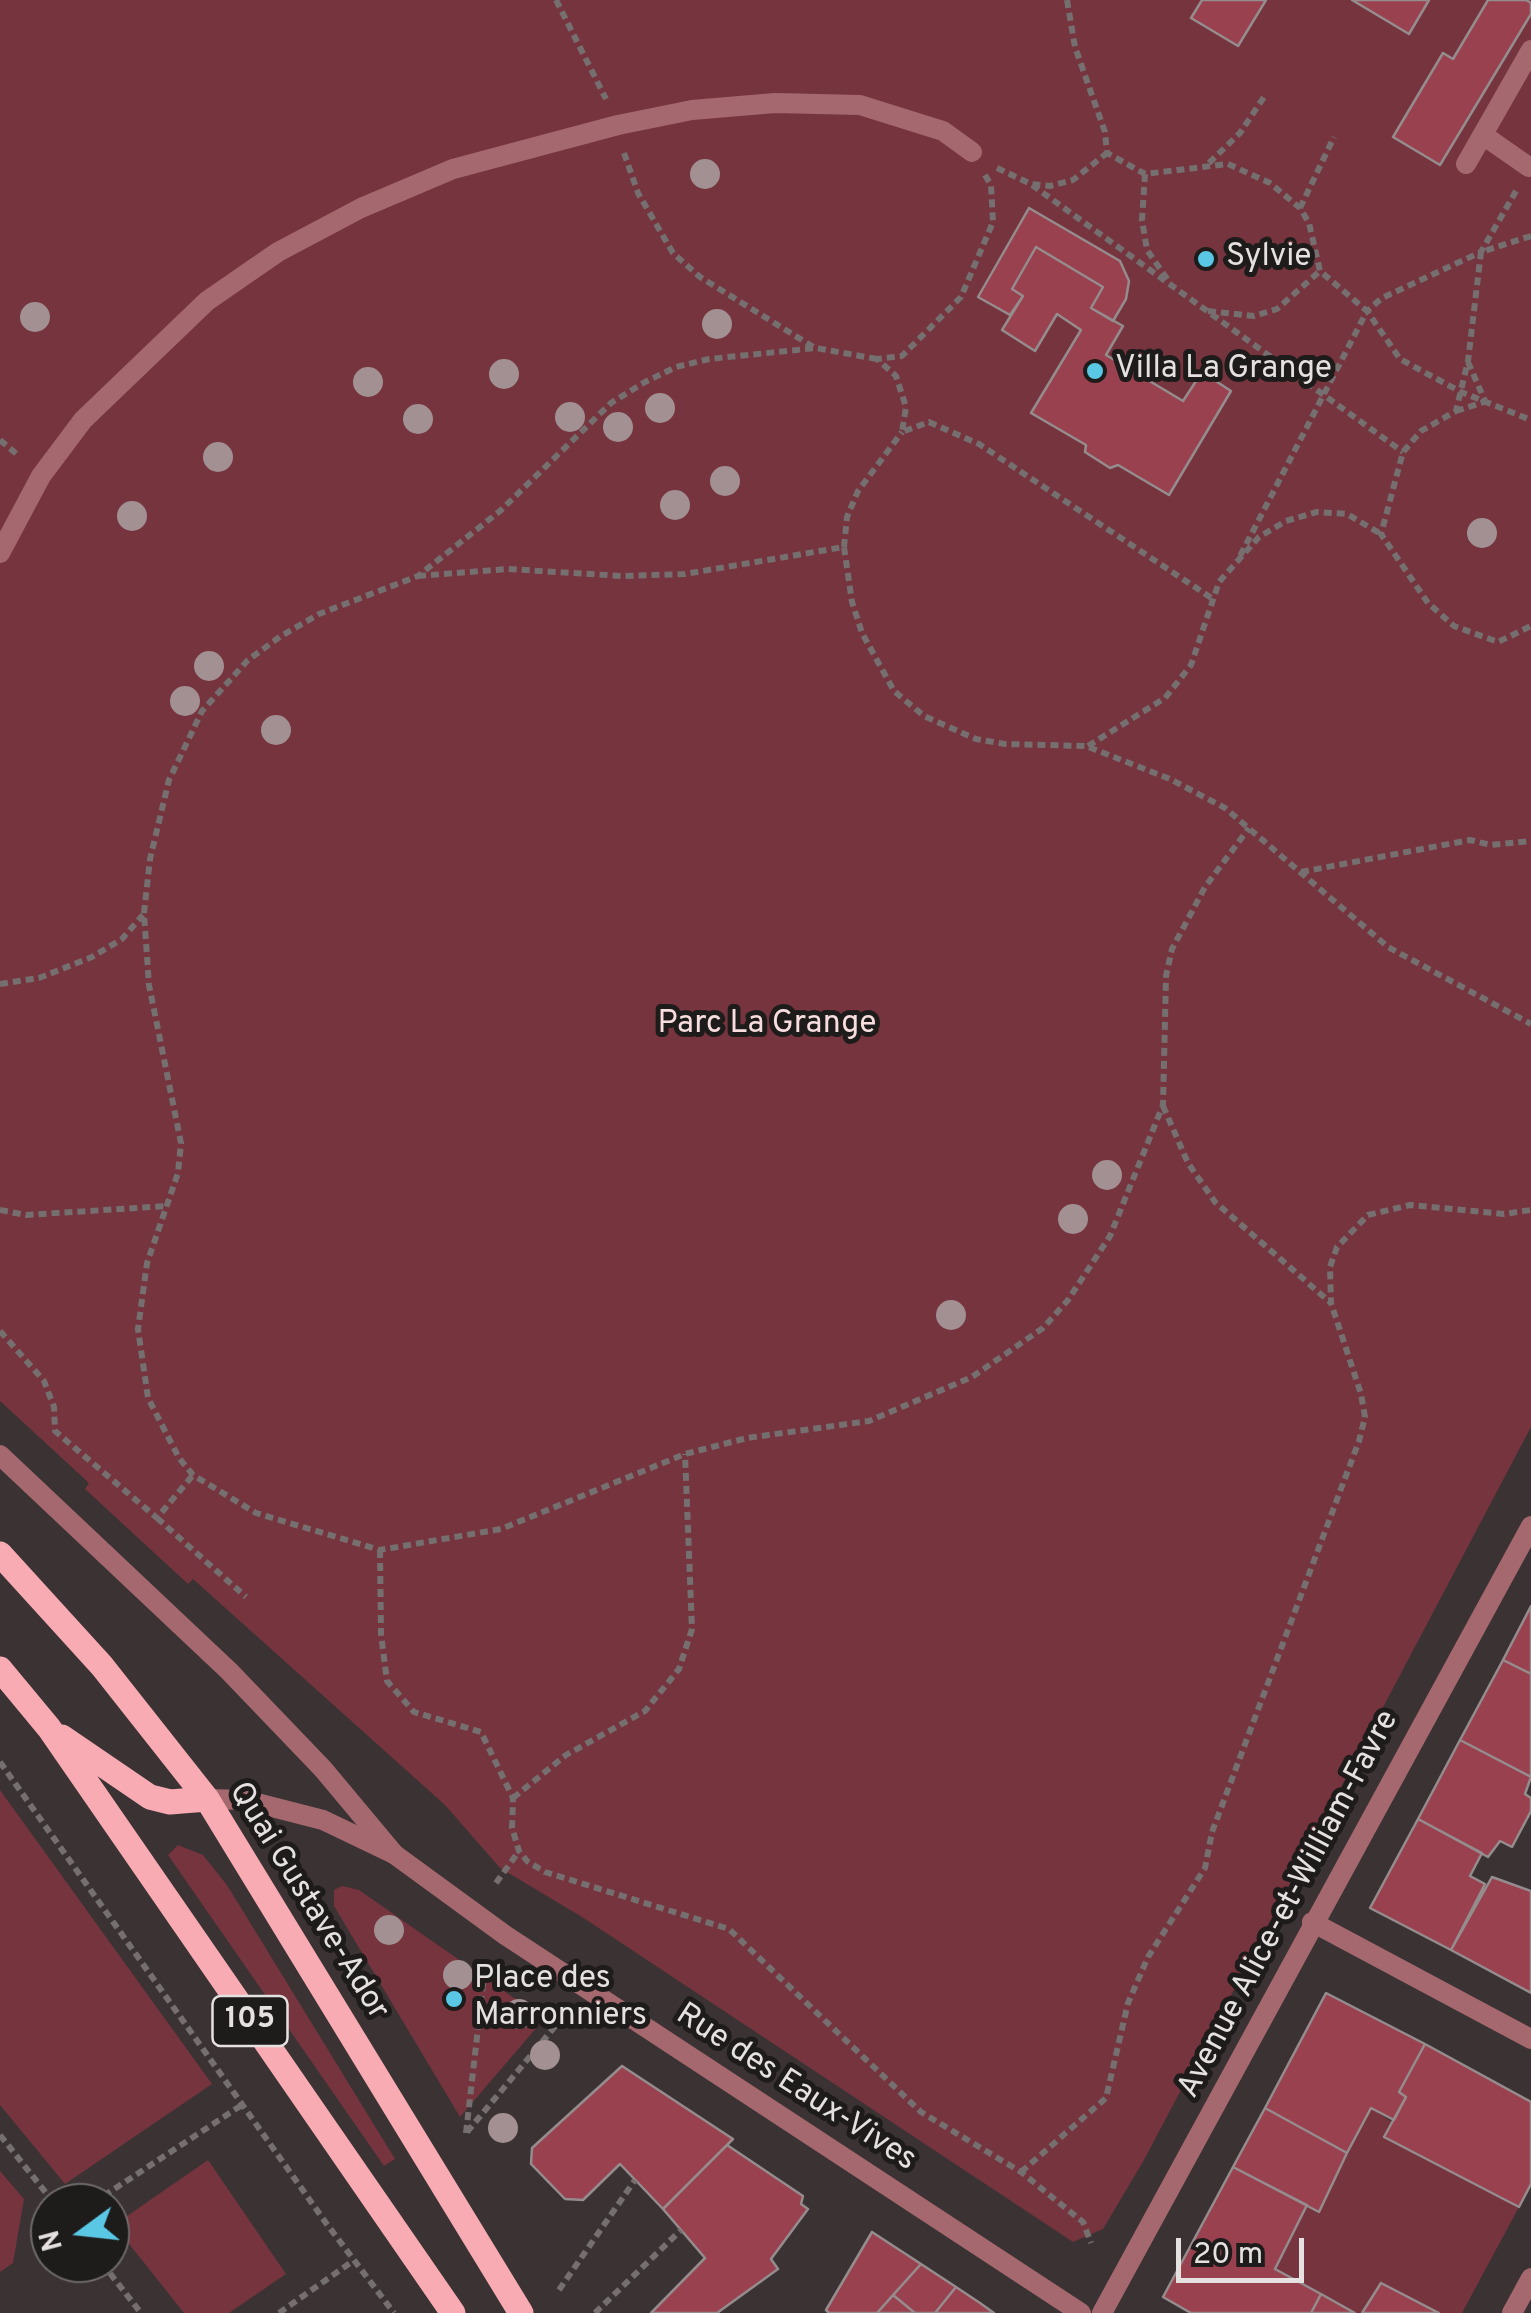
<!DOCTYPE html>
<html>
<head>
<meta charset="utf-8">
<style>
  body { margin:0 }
  #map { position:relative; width:1531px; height:2313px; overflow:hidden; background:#3a3233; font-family:Overpass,sans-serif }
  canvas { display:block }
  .north { position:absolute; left:30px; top:2183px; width:100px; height:100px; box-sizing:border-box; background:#1e1b1b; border:2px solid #6e6a6a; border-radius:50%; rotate:255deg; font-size:28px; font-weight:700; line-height:40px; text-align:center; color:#e6e1e1 }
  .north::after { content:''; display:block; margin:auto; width:35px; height:45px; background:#5ac8e5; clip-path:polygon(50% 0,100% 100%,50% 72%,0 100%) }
  .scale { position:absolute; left:1176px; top:2238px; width:128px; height:45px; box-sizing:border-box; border:5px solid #e6e1e1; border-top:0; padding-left:12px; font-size:30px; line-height:35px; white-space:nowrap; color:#e6e1e1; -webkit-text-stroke:8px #1e1b1b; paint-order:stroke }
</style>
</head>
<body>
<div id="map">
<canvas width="1531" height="2313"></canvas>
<div class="north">N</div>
<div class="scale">20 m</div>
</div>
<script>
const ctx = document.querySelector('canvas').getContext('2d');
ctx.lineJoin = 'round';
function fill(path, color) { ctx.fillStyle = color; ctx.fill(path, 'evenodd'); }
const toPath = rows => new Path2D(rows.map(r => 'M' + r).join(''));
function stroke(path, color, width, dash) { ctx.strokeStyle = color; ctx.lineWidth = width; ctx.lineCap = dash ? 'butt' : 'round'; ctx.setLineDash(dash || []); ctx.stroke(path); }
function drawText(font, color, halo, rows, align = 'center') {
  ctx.font = font + ' Overpass,sans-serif'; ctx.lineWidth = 10; ctx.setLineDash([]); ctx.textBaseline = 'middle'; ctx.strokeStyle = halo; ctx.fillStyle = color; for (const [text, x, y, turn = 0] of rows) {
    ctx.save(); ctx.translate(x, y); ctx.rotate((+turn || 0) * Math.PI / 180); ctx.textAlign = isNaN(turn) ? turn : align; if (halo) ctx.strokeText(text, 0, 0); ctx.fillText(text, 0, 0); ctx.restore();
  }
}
fill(toPath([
  [0,0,1531,0,1531,1427,1144,2160,1103,2229,1073,2242,582,1917,500,1868,445,1805,193,1579,188,1584,85,1489,89,1483,0,1401],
  [0,1790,212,2084,65,2184,0,2105],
  [178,1845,203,1855,227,1885,395,2159,384,2166,168,1855],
  [342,1886,359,1890,544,2019,460,2117,334,1906,334,1890],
  [1371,2108,1519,2207,1462,2313,1439,2313,1381,2283,1362,2313,1355,2313,1275,2269,1307,2205,1319,2211],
  [208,2160,286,2274,229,2313,184,2313,114,2225],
  [0,2171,24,2199,13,2263,0,2272]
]), '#75343e');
const building = toPath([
  [1202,0,1266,0,1238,46,1191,18,1202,0],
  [1352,0,1429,0,1409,34,1352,0],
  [1488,0,1526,0,1531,3,1531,14,1440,165,1393,137,1443,53,1453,59,1488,0],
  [1029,208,1120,261,1129,281,1126,299,1113,321,1091,308,1103,287,1036,247,1012,289,1023,296,1010,315,978,297,1029,208],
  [1036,247,1103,287,1091,308,1123,326,1106,355,1183,401,1202,372,1231,391,1169,495,1118,465,1110,468,1085,452,1086,445,1031,413,1081,330,1057,314,1035,351,1002,330,1023,296,1012,289,1036,247],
  [1531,1606,1531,1674,1503,1660,1531,1606],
  [1503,1660,1531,1674,1531,1777,1460,1740,1503,1660],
  [1460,1740,1531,1777,1525,1794,1531,1798,1531,1811,1512,1847,1500,1841,1488,1857,1418,1819,1460,1740],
  [1418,1819,1482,1853,1470,1876,1485,1884,1451,1950,1370,1908,1418,1819],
  [1492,1877,1531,1891,1531,1993,1451,1950,1492,1877],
  [1326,1993,1425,2044,1399,2092,1406,2097,1394,2120,1371,2108,1347,2153,1265,2108,1326,1993],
  [1425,2044,1531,2102,1531,2184,1519,2207,1384,2137,1406,2097,1399,2092,1425,2044],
  [622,2066,733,2139,663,2209,620,2164,583,2200,565,2199,531,2164,532,2148,622,2066],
  [1265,2108,1347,2153,1319,2212,1233,2167,1265,2108],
  [727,2145,803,2196,801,2204,808,2209,771,2259,778,2269,717,2313,651,2313,705,2258,663,2209,727,2145],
  [1233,2167,1307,2205,1275,2269,1321,2294,1311,2313,1191,2313,1163,2297,1233,2167],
  [872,2232,921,2264,877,2313,829,2313,826,2310,872,2232],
  [921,2264,956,2287,935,2313,915,2313,893,2295,921,2264],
  [1381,2283,1439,2313,1362,2313,1381,2283],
  [956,2287,980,2303,994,2313,935,2313,956,2287],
  [1321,2294,1355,2313,1311,2313,1321,2294],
  [893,2295,915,2313,877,2313,893,2295]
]);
fill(building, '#9a4150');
stroke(building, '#958c8d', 2.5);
stroke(toPath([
  [556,0,606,99],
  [1067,0,1075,47,1105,132,1107,153,1145,174,1228,164,1270,183,1300,208,1309,223,1320,271,1367,311,1238,560],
  [624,153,638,193,673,253,700,277,815,348],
  [1209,163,1240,133,1266,94],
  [997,168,1031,184,1050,186,1073,180,1107,153],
  [1145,174,1142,220,1147,250,1170,283],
  [985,175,991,185,993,222,961,297,902,356,877,359,896,376,906,407,902,432,929,422,979,444,1213,599],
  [1032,185,1403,452],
  [1516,191,1481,252,1382,298,1367,311,1400,359,1461,392,1531,420],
  [1300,208,1334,137],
  [1531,236,1481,252,1468,361,1456,411,1421,431,1403,452,1381,534,1428,603,1454,626,1498,642,1531,626],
  [1208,311,1254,316,1277,309,1320,271],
  [877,359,816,348,709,359,676,367,645,382,611,403,500,511,418,576,319,614,281,636,248,660,202,711,169,780,150,859,144,913,149,985,181,1143,178,1173,147,1263,138,1329,148,1398,179,1458,193,1475,256,1513,380,1550,501,1529,685,1454,747,1438,869,1421,972,1377,1043,1328,1068,1300,1110,1236,1163,1105,1166,976,1172,949,1205,887,1249,828],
  [1468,362,1485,401],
  [1456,411,1484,402],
  [0,440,18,455],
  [844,547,847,517,858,491,902,432],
  [418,576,508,569,622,576,685,574,844,547,852,602,862,633,894,691,924,716,976,739,1005,744,1086,746,1170,779,1225,808,1388,947,1531,1024],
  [1088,746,1165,698,1191,665,1219,582,1259,537,1286,521,1317,512,1347,514,1381,534],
  [1301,872,1470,840,1491,845,1531,841],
  [0,984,39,978,92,957,122,939,143,915],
  [1163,1106,1188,1163,1215,1202,1331,1303],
  [0,1210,26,1215,167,1206],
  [0,1331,44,1381,54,1407,55,1431,157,1518,193,1475],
  [157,1518,246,1597],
  [380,1550,381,1634,387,1681,414,1712,481,1732,513,1798,512,1828,519,1851,527,1861,545,1872,729,1929,921,2112,1021,2172,1083,2222,1091,2243],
  [0,1762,326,2223,394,2313],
  [513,1798,566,1755,645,1711,679,1669,692,1629,685,1454],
  [496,1883,519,1851],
  [467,2132,562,2018],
  [466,2133,485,1967],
  [0,2135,54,2203],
  [1021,2172,1106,2098,1128,2003,1148,1957,1205,1868,1212,1832,1359,1441,1365,1417,1361,1394,1331,1303,1330,1267,1337,1247,1368,1215,1410,1205,1504,1214,1531,1210],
  [93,2203,245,2103],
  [102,2263,141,2313],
  [559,2290,635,2180],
  [279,2313,353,2261],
  [595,2313,681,2230]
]), '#766f6f', 6, [8, 5]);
stroke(toPath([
  [1483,135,1529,167],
  [1466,164,1531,50]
]), '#a6686f', 20);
stroke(toPath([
  [0,553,41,476,83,420,207,301,278,252,361,208,453,169,618,125,692,110,775,103,860,105,943,131,972,152]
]), '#a6686f', 20);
stroke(toPath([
  [0,1455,229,1671,323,1769,394,1854],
  [1312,1922,1531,2039],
  [1512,2313,1531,2278]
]), '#a6686f', 20);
stroke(toPath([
  [207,1799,245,1800,323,1820,394,1854,505,1935,1081,2313],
  [1102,2313,1531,1526]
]), '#a6686f', 20);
stroke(toPath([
  [0,1554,102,1666,207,1799,521,2313],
  [0,1669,49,1728,453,2313],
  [62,1737,150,1797,170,1802,207,1799]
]), '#f8abb3', 25);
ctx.fillStyle = '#a29092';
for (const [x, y] of [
  [705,174],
  [35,317],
  [717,324],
  [504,374],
  [368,382],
  [660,408],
  [570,417],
  [418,419],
  [618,427],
  [218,457],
  [725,481],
  [675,505],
  [132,516],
  [1482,533],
  [209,666],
  [185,701],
  [276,730],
  [1107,1175],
  [1073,1219],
  [951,1315],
  [389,1930],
  [458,1975],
  [519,2014],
  [545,2055],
  [503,2128]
]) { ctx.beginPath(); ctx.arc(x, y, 15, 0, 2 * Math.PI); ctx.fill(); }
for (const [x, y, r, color] of [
  [1206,259,10,"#5ac8e5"],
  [1095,371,10,"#5ac8e5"],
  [454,1999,10,"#5ac8e5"]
]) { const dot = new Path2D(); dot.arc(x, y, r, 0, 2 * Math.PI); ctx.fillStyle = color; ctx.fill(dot); stroke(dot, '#1e1b1b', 4); }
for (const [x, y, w] of [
  [250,2021,75]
]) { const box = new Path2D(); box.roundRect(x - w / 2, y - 25, w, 50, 8); ctx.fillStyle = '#1e1b1b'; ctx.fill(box); stroke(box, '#e6e1e1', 2.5); }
drawText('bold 30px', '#e6e1e1', null, [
  ["105",250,2021]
]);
drawText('32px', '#e6e1e1', '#1e1b1b', [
  ["Sylvie",1226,259],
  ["Villa La Grange",1115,371],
  ["Place des",474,1981],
  ["Marronniers",474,2018]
], 'left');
drawText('32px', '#f8dddf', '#1e1b1b', [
  ["Parc La Grange",767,1026]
]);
drawText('32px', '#e6e1e1', '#1e1b1b', [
  ["Quai Gustave-Ador",307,1902,58],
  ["Avenue Alice-et-William-Favre",1290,1905,-62],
  ["Rue des Eaux-Vives",795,2089,33]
]);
</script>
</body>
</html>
